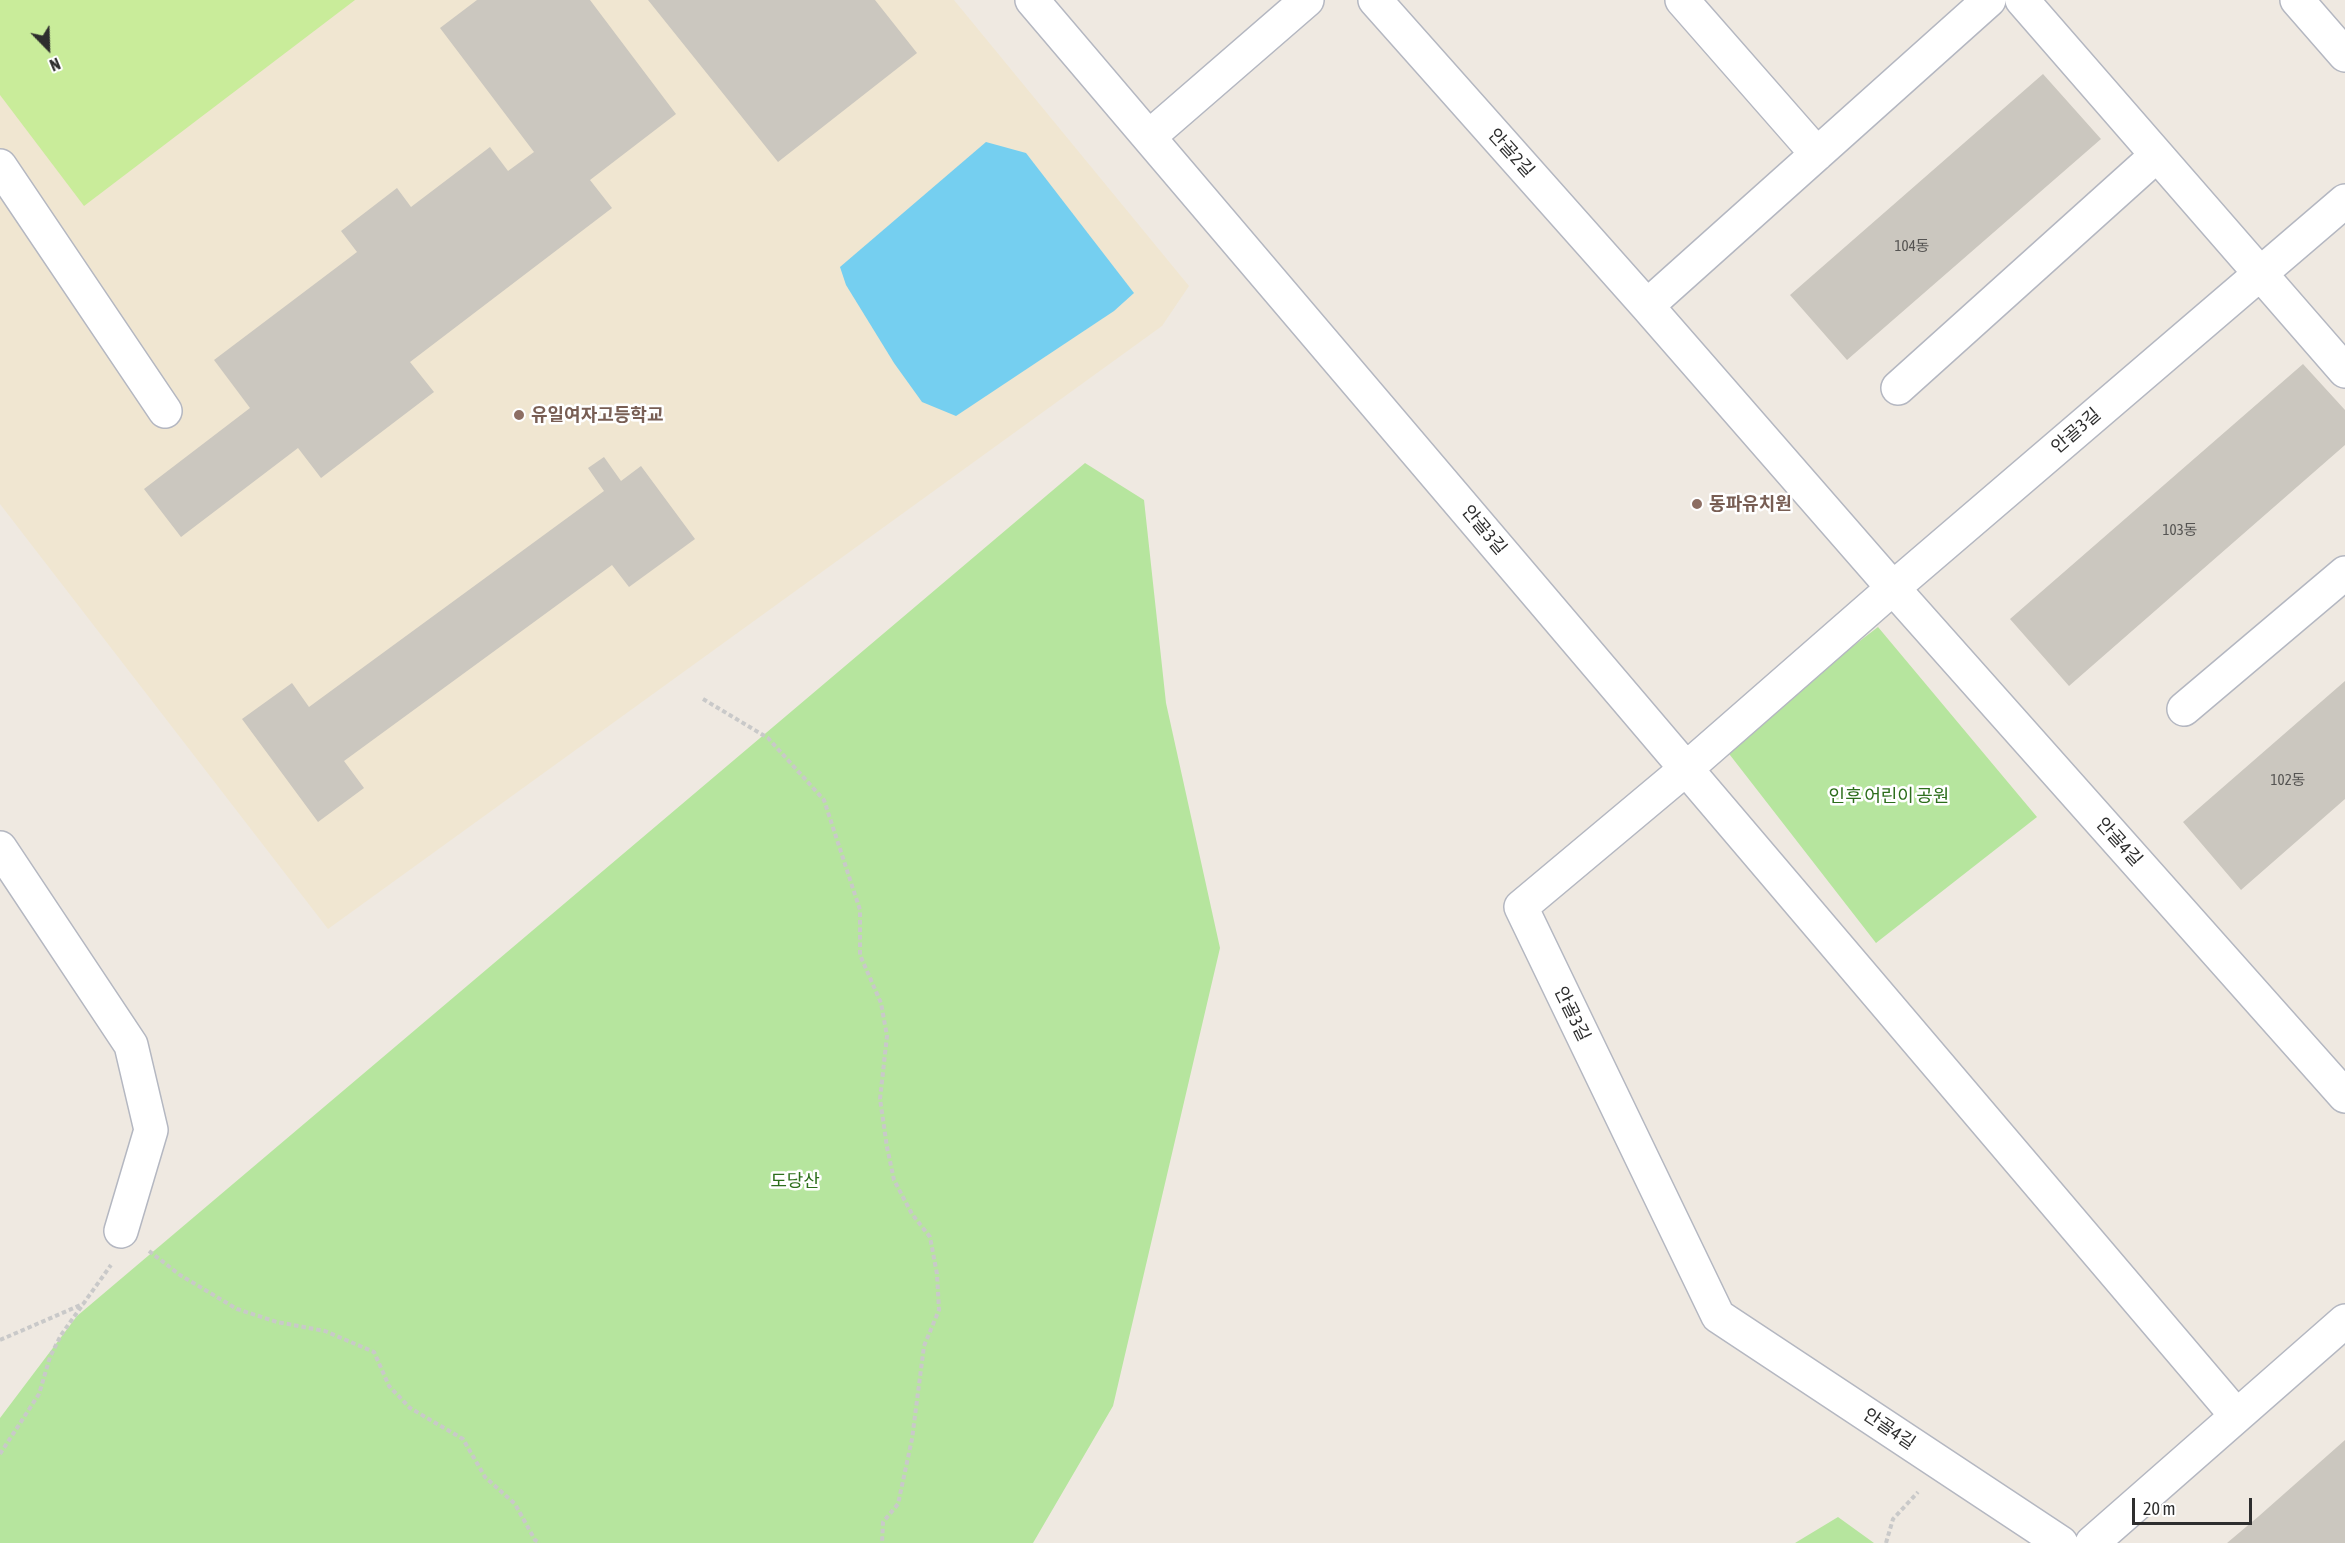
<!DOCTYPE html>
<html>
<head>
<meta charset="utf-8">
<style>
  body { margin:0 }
  #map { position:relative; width:2345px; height:1543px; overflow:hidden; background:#efe9e1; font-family:"Asap Condensed",sans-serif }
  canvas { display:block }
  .north { position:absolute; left:18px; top:18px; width:60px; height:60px; -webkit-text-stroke:4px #fff; paint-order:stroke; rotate:157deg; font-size:16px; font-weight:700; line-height:24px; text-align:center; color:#2e2e2e }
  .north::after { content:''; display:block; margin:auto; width:21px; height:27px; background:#2e2e2e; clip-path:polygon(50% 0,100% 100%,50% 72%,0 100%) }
  .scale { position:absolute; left:2132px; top:1498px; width:120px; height:27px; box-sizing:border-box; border:3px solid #2e2e2e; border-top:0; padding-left:8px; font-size:18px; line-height:21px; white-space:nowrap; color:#2e2e2e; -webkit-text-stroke:4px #fff; paint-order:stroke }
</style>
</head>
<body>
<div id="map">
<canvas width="2345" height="1543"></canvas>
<div class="north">N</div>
<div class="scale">20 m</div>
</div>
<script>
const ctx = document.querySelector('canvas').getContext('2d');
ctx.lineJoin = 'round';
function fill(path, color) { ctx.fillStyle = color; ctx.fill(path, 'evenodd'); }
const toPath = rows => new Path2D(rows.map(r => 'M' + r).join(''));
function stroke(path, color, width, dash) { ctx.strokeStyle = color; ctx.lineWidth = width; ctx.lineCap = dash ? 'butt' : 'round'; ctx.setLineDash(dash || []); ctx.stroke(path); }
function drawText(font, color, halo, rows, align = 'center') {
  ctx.font = font + ' "Asap Condensed","Noto Sans KR",sans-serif'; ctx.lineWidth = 5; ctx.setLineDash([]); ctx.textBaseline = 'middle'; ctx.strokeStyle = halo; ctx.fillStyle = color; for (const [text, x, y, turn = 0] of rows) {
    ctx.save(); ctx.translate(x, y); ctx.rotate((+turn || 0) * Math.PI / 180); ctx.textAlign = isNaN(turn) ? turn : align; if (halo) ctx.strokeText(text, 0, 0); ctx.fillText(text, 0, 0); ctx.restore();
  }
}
fill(toPath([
  [0,0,954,0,1189,286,1162,326,328,929,0,504]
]), '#f0e6d1');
fill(toPath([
  [1085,463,1144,500,1166,703,1220,948,1113,1406,1033,1543,0,1543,0,1418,77,1316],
  [1878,627,2037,817,1876,943,1723,746],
  [1838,1517,1874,1543,1795,1543]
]), '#b6e59e');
fill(toPath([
  [0,0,355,0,84,206,0,95]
]), '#c9ec9a');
fill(toPath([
  [986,142,1026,153,1134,293,1114,311,956,416,922,402,894,363,846,285,840,267]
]), '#75cff0');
fill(toPath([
  [477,0,590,0,676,114,590,180,612,208,410,362,434,392,321,478,298,448,181,537,144,489,250,408,214,360,357,252,341,231,397,188,411,207,490,147,508,171,534,152,440,28],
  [648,0,875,0,917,53,778,162],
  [2043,74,2101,139,1847,360,1790,295],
  [2303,364,2345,410,2345,445,2069,686,2010,619],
  [604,457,621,481,641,466,695,539,629,587,612,565,344,761,364,788,318,822,242,719,292,683,309,707,604,491,588,468],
  [2345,681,2345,799,2241,890,2183,822],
  [2345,1440,2345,1543,2227,1543,2259,1516]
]), '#cbc7bf');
const minor = toPath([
  [1032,0,2236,1415],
  [1375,0,1647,306,1893,588,2345,1096],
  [1682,0,1817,154],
  [2022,0,2345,371],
  [2297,0,2345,55],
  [1150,136,1307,0],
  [0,166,165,411],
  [1647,306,1989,0],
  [1898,388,2157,155],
  [2184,709,2345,573],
  [0,848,131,1045,151,1130,121,1231],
  [2061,1543,1718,1316,1521,907,1687,768,1893,588,2345,201],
  [2092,1543,2345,1321]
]);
stroke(minor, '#b4b7c1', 36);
stroke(toPath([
  [703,699,768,738,824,800,860,910,860,955,881,1003,887,1036,880,1099,887,1147,894,1180,912,1214,930,1237,937,1274,939,1310,924,1346,912,1439,898,1504,883,1522,882,1543],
  [149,1251,180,1275,237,1309,277,1322,325,1331,374,1352,389,1386,410,1408,463,1439,485,1477,515,1504,535,1540,540,1543],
  [0,1340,83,1304],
  [0,1454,39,1394,50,1357,61,1335,111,1265],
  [1886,1543,1893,1519,1918,1492]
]), '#c9c9c9', 4, [4.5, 3]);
stroke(minor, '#fff', 33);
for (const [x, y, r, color] of [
  [519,415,6,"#8d6e63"],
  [1697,504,6,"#8d6e63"]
]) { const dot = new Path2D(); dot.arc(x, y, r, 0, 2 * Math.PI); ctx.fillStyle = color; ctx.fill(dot); stroke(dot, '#fff', 2); }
drawText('15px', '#555452', null, [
  ["104동",1912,246],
  ["103동",2180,530],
  ["102동",2288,780]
]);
drawText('18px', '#2e2e2e', '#fff', [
  ["안골2길",1511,153,48],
  ["안골3길",2076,431,-41],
  ["안골3길",1484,530,50],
  ["안골4길",2119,842,48],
  ["안골3길",1572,1014,64],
  ["안골4길",1889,1429,34]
]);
drawText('bold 18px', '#785e54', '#fff', [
  ["유일여자고등학교",531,415],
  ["동파유치원",1709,504]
], 'left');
drawText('18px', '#2c6e1b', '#fff', [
  ["인후 어린이 공원",1889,796],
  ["도당산",795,1181]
]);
</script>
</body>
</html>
